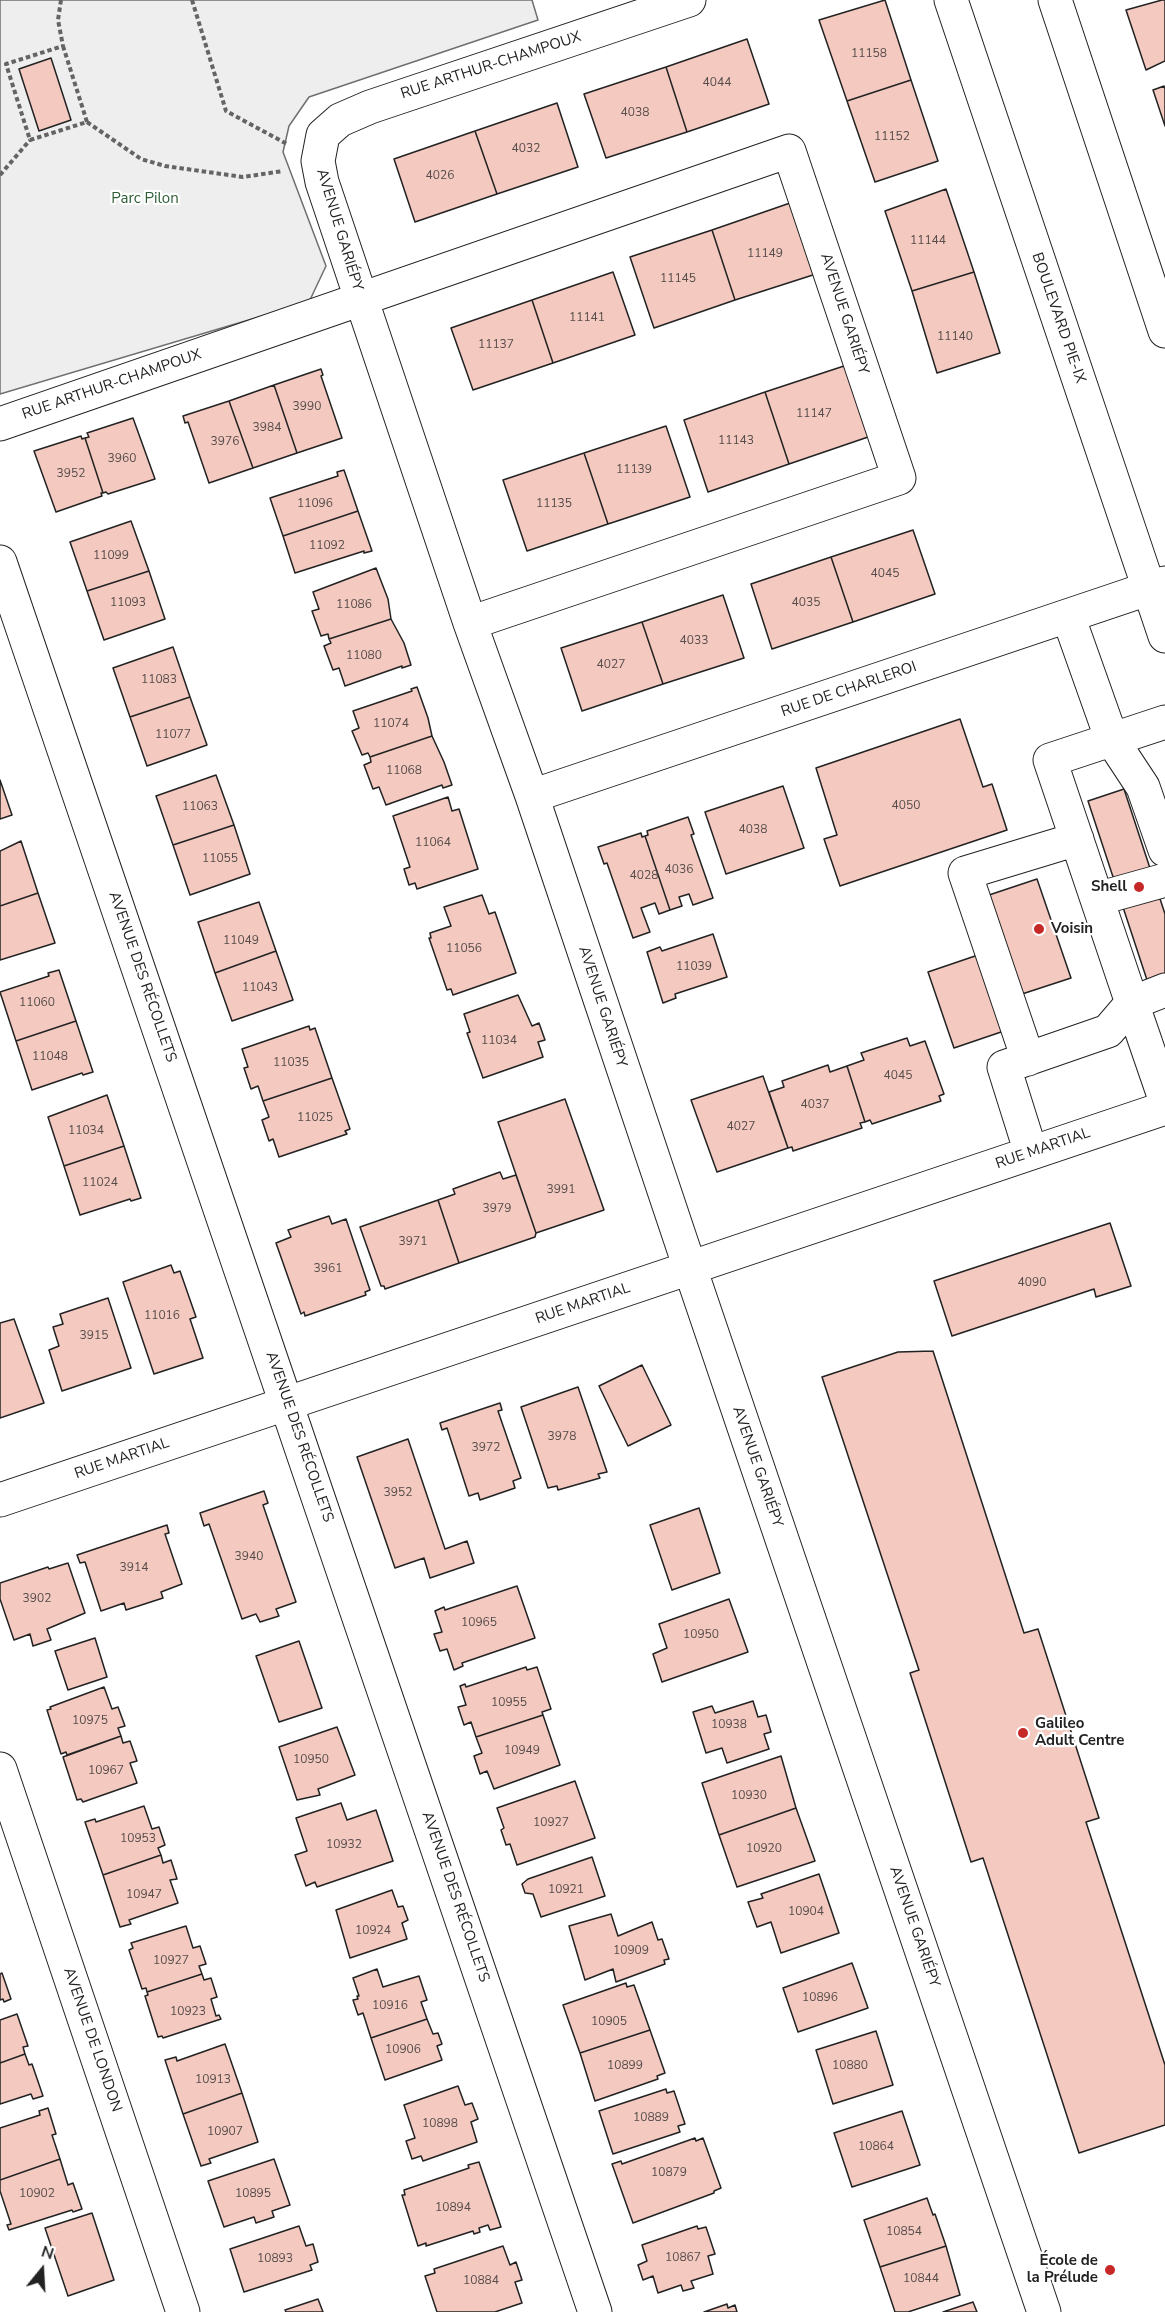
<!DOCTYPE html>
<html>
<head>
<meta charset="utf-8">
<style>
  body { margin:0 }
  #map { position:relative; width:1165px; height:2312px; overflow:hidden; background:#fff; font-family:"Nunito Sans",sans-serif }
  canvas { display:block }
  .north { position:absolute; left:12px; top:2240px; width:60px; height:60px; -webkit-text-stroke:4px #fff; paint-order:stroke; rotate:18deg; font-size:16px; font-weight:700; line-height:24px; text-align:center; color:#222 }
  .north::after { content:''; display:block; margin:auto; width:21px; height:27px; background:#222; clip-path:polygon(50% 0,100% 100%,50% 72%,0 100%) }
</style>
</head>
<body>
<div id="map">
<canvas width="1165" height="2312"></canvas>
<div class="north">N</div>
</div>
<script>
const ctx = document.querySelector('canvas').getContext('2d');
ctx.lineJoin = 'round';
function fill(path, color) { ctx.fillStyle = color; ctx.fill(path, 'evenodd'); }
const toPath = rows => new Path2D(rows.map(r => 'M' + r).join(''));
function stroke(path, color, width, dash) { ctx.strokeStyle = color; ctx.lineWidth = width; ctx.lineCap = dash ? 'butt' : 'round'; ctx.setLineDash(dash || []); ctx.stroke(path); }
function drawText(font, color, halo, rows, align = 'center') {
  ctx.font = font + ' "Nunito Sans",sans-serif'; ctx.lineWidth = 4.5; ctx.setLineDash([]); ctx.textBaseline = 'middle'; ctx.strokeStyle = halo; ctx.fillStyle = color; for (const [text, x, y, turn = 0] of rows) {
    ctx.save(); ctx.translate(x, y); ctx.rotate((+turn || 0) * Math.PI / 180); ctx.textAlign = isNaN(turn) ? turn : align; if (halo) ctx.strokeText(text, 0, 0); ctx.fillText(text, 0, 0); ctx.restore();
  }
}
const green = toPath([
  [0,0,532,0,538,20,309,97,289,126,283,152,326,266,309,302,0,394,0,0]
]);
fill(green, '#eee');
stroke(green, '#6f6f6f', 1.5);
const building = toPath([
  [885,0,911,80,847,101,819,20,885,0],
  [1162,0,1165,0,1165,61,1146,70,1126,10,1162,0],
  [747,39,769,104,687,132,666,67,747,39],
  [51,58,71,120,39,131,19,69,51,58],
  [666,67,687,132,606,158,584,94,666,67],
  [911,80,938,161,875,182,847,101,911,80],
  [1164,86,1165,89,1165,126,1153,90,1164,86],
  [557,103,578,167,497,194,475,131,557,103],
  [475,131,497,194,415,222,394,159,475,131],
  [946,189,974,272,912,291,885,211,946,189],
  [793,202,816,274,735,300,712,230,793,202],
  [712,230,735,300,654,328,630,257,712,230],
  [613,272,635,335,553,363,532,300,613,272],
  [974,272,1000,353,937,373,912,291,974,272],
  [532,300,553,363,473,390,451,328,532,300],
  [847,365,871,436,789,464,765,392,847,365],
  [321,369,323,375,321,376,342,438,297,453,274,385,321,369],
  [274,385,297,453,253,468,229,401,274,385],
  [765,392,789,464,708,492,684,420,765,392],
  [229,401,253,468,209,483,188,422,185,423,183,416,229,401],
  [133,418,155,479,108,494,106,492,103,493,85,438,89,437,87,433,133,418],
  [666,426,690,497,608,524,584,453,666,426],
  [81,436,82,439,85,438,103,493,101,493,102,496,56,512,34,451,81,436],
  [584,453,608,524,527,551,503,480,584,453],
  [344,470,358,511,283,536,270,498,338,476,337,472,344,470],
  [358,511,372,551,364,553,364,551,295,573,283,536,358,511],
  [131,521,149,571,87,591,70,542,131,521],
  [913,530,935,594,853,622,831,557,913,530],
  [831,557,853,622,772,649,751,584,831,557],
  [376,568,388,599,391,619,329,639,328,634,321,636,312,611,319,609,313,592,376,568],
  [149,571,165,619,104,640,87,591,149,571],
  [723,595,744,658,663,684,642,622,723,595],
  [391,619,404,643,411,665,402,668,402,666,345,686,339,668,333,670,324,646,331,643,329,639,391,619],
  [642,622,663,684,582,711,561,648,642,622],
  [173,647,190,697,130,717,113,668,173,647],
  [417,687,428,718,432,736,370,757,368,753,362,755,352,731,359,728,353,711,412,691,411,689,417,687],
  [190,697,207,745,147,766,130,717,190,697],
  [960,719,983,787,992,784,1007,830,840,886,824,839,837,835,816,768,960,719],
  [432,736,444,762,452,785,443,788,442,785,386,805,379,787,373,789,364,765,371,762,370,757,432,736],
  [216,775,234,825,173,845,156,796,216,775],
  [0,780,12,815,0,819,0,780],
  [783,786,804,848,726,874,705,812,783,786],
  [1124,789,1165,914,1165,974,1147,980,1088,801,1124,789],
  [448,797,452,811,459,809,478,869,417,889,415,883,409,885,404,869,410,867,393,816,448,797],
  [688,817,694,834,691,835,713,898,693,905,689,894,679,897,682,906,670,910,645,836,648,835,647,831,688,817],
  [234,825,250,874,190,895,173,845,234,825],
  [641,833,642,837,645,836,670,910,659,914,655,903,641,908,650,932,633,938,607,863,604,864,598,847,641,833],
  [21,841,38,893,0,906,0,851,21,841],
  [1037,879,1071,978,1019,995,986,896,1037,879],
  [38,893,55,943,0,960,0,906,38,893],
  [482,895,489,914,495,912,516,973,453,995,451,989,447,990,429,938,431,938,430,933,451,926,444,907,482,895],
  [259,902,276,951,215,973,198,922,259,902],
  [713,934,727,977,675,994,676,998,663,1003,647,952,660,947,662,951,713,934],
  [276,951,293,1000,232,1021,215,973,276,951],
  [978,955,1004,1031,954,1048,928,972,978,955],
  [59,970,76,1021,16,1041,0,992,49,976,48,973,59,970],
  [518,995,532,1026,539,1023,545,1040,538,1042,543,1057,483,1078,467,1033,470,1032,464,1014,518,995],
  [76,1021,93,1072,83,1075,82,1073,32,1090,16,1041,76,1021],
  [309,1026,310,1030,315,1028,332,1078,263,1101,258,1086,251,1089,244,1068,248,1067,242,1049,309,1026],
  [907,1038,910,1046,925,1041,944,1094,939,1096,941,1101,872,1124,870,1120,865,1122,847,1066,864,1060,861,1053,907,1038],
  [828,1065,830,1072,847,1066,865,1122,860,1123,862,1128,793,1151,792,1147,788,1148,769,1092,784,1087,782,1081,828,1065],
  [763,1076,788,1148,717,1172,691,1100,763,1076],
  [332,1078,350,1129,345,1131,347,1134,279,1157,273,1139,269,1141,262,1120,269,1117,263,1101,332,1078],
  [107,1095,124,1146,64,1166,48,1117,107,1095],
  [565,1099,604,1210,536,1233,498,1122,565,1099],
  [124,1146,141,1198,131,1201,130,1199,80,1215,64,1166,124,1146],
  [500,1172,503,1179,516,1175,536,1233,535,1237,459,1263,438,1200,455,1194,453,1189,500,1172],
  [438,1200,459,1263,385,1289,384,1286,381,1286,360,1227,438,1200],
  [329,1216,332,1224,346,1219,370,1290,365,1292,366,1295,305,1316,304,1312,301,1314,276,1243,291,1237,288,1230,329,1216],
  [1110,1223,1131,1286,1096,1297,1094,1289,952,1336,934,1281,1110,1223],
  [171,1265,174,1273,180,1271,196,1317,190,1319,203,1358,154,1374,123,1282,171,1265],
  [108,1298,131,1368,62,1391,49,1350,59,1346,53,1327,63,1324,60,1314,108,1298],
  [14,1319,44,1403,0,1418,0,1323,14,1319],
  [933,1351,1024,1633,1038,1629,1099,1818,1086,1822,1165,2065,1165,2125,1079,2153,983,1858,971,1862,910,1673,919,1670,822,1377,898,1352,933,1351],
  [642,1365,671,1425,628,1446,599,1386,642,1365],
  [578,1387,607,1472,598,1474,600,1478,558,1490,557,1486,548,1488,521,1407,578,1387],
  [500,1403,502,1410,498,1411,521,1478,513,1481,515,1488,480,1500,478,1493,469,1496,447,1428,442,1430,440,1423,500,1403],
  [408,1439,445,1549,467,1541,474,1563,430,1578,424,1558,395,1568,357,1457,408,1439],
  [264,1491,268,1503,263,1505,296,1602,276,1609,279,1616,260,1622,256,1614,242,1619,209,1524,204,1526,200,1513,264,1491],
  [699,1508,720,1573,672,1590,650,1525,699,1508],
  [167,1525,169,1533,165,1534,182,1584,161,1592,163,1598,126,1610,124,1603,101,1611,85,1562,80,1563,77,1555,167,1525],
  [68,1563,85,1613,47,1629,51,1640,33,1646,30,1634,14,1640,0,1599,0,1583,48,1567,49,1569,68,1563],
  [517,1586,535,1638,462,1663,463,1666,454,1670,447,1649,440,1651,434,1634,442,1632,435,1611,444,1607,445,1610,517,1586],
  [729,1599,748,1652,662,1682,653,1654,667,1648,659,1624,729,1599],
  [95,1638,107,1677,68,1690,55,1651,95,1638],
  [299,1641,322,1708,279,1722,256,1656,299,1641],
  [526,1667,527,1670,537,1667,551,1709,542,1712,543,1715,476,1737,471,1722,464,1725,458,1707,466,1705,460,1686,465,1684,466,1687,526,1667],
  [104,1687,112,1709,118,1707,125,1726,118,1728,121,1736,67,1755,66,1752,61,1754,47,1710,51,1709,50,1707,104,1687],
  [753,1701,758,1717,766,1715,771,1732,764,1734,769,1749,727,1763,722,1748,706,1753,693,1712,712,1706,715,1713,753,1701],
  [543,1715,560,1765,494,1789,487,1771,480,1774,474,1756,482,1753,476,1737,543,1715],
  [337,1727,355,1775,318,1789,320,1795,297,1800,279,1747,337,1727],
  [121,1736,123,1743,130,1741,137,1761,130,1763,137,1783,83,1802,81,1799,77,1800,63,1757,121,1736],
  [781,1756,796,1808,719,1835,702,1783,781,1756],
  [575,1781,595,1838,517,1865,510,1844,506,1845,501,1830,504,1828,497,1808,575,1781],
  [341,1803,347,1820,376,1810,393,1861,317,1887,315,1882,306,1886,295,1855,307,1851,296,1818,341,1803],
  [144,1806,152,1829,159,1827,165,1845,158,1848,161,1855,103,1875,85,1822,95,1819,96,1822,144,1806],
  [796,1808,815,1861,737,1887,719,1835,796,1808],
  [161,1855,163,1863,171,1860,177,1879,170,1880,178,1903,129,1920,131,1924,120,1927,103,1875,161,1855],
  [592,1857,605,1896,541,1917,533,1894,525,1893,522,1884,528,1879,592,1857],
  [819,1874,839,1933,781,1953,771,1922,757,1927,748,1902,763,1898,761,1894,819,1874],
  [392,1890,398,1907,403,1906,408,1920,402,1923,407,1939,350,1958,336,1910,392,1890],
  [611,1914,618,1936,652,1922,658,1940,662,1939,669,1959,664,1960,665,1964,616,1982,613,1969,585,1980,569,1926,611,1914],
  [186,1926,193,1948,200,1946,206,1964,199,1966,202,1974,147,1992,146,1988,142,1989,129,1950,133,1948,131,1943,186,1926],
  [852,1963,868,2008,798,2032,783,1988,852,1963],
  [377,1969,383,1987,419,1976,427,2000,421,2002,427,2019,371,2038,363,2013,358,2015,353,2000,358,1999,357,1996,359,1996,353,1978,377,1969],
  [2,1973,11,1999,4,2002,3,1999,0,2000,0,1974,2,1973],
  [202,1974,204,1980,211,1978,217,1997,211,1999,216,2016,219,2015,221,2019,163,2038,162,2036,158,2037,145,1996,148,1995,147,1992,202,1974],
  [626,1983,627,1987,634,1985,650,2030,580,2053,563,2005,626,1983],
  [17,2014,28,2046,23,2047,25,2054,0,2063,0,2020,17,2014],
  [427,2019,433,2034,438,2033,442,2044,437,2046,442,2060,385,2080,371,2038,427,2019],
  [650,2030,665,2073,657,2076,658,2079,595,2101,580,2053,650,2030],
  [876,2031,893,2085,833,2104,816,2050,876,2031],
  [225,2044,242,2093,183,2114,165,2060,176,2057,177,2061,225,2044],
  [25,2054,29,2065,32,2064,43,2096,33,2099,31,2094,0,2104,0,2063,25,2054],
  [458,2086,465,2105,472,2103,478,2119,471,2122,477,2142,423,2161,421,2156,412,2159,406,2141,415,2138,404,2105,458,2086],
  [666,2089,667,2093,674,2091,685,2124,678,2126,680,2132,613,2154,599,2111,666,2089],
  [242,2093,258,2142,209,2159,211,2163,201,2166,183,2114,242,2093],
  [48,2108,56,2134,52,2135,60,2159,0,2180,0,2128,40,2115,39,2111,48,2108],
  [902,2111,920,2165,852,2187,834,2133,902,2111],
  [695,2138,696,2141,703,2138,721,2188,714,2191,714,2193,633,2223,612,2164,621,2161,622,2164,695,2138],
  [60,2159,68,2185,73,2183,82,2209,73,2212,72,2210,9,2230,7,2225,11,2224,0,2191,0,2180,60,2159],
  [274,2159,290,2205,272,2211,274,2217,256,2223,254,2217,224,2227,208,2181,274,2159],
  [479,2162,501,2227,490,2230,488,2225,479,2228,480,2232,474,2234,473,2231,426,2246,426,2243,418,2246,402,2195,405,2195,404,2190,469,2168,468,2165,479,2162],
  [927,2198,933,2215,935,2214,946,2246,880,2267,864,2220,927,2198],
  [92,2213,114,2280,68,2296,45,2228,92,2213],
  [299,2226,306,2246,313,2244,318,2262,310,2265,312,2270,244,2292,230,2249,299,2226],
  [697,2226,698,2229,706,2227,715,2254,708,2256,713,2274,691,2281,694,2288,683,2291,681,2285,658,2293,653,2276,643,2280,638,2265,647,2261,642,2245,697,2226],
  [503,2246,510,2265,516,2262,522,2280,515,2282,522,2303,495,2312,437,2312,425,2276,435,2273,434,2269,503,2246],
  [946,2246,960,2295,908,2312,895,2312,880,2267,946,2246],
  [318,2299,323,2312,286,2312,285,2310,318,2299],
  [973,2302,977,2312,943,2312,973,2302],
  [727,2304,728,2308,735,2305,737,2312,704,2312,727,2304]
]);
fill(building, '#f3c9c0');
stroke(building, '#222', 1.5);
const minor = toPath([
  [689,0,370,107,340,120,323,135,318,161,322,182,470,623,532,796,690,1268,1044,2312],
  [0,424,789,151,899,478,470,623],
  [0,562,595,2312],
  [1068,616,1112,740,1143,787,1165,850],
  [532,796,1165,583],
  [1097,899,1165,880],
  [1165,990,1132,1003,1165,1099],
  [1028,1059,965,873,1077,839],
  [1031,1153,1004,1067,1108,1031,1132,1003,1050,760,1165,722],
  [0,1500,1165,1108],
  [0,1769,183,2312]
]);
const major = toPath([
  [951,0,1165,636],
  [1055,0,1165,331]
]);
stroke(minor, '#222', 35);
stroke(major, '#222', 35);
stroke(toPath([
  [61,0,58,20,63,46],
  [192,0,226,111,287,144],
  [63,46,87,122,30,140,6,64,63,46],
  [87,122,141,159,165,166,243,177,283,171],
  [0,175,30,140]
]), '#646464', 4, [4.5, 3]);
stroke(minor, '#fff', 33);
stroke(major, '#fff', 33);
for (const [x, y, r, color] of [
  [1139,887,6,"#c62828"],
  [1039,929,6,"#c62828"],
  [1023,1733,6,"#c62828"],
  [1110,2270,6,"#c62828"]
]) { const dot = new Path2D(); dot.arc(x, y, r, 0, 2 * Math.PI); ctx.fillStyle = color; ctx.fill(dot); stroke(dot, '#fff', 2); }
drawText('12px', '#564c4a', null, [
  ["11158",869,54],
  ["4044",717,83],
  ["4038",635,113],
  ["11152",892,137],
  ["4032",526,149],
  ["4026",440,176],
  ["11144",928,241],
  ["11149",765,254],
  ["11145",678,279],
  ["11141",587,318],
  ["11140",955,337],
  ["11137",496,345],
  ["3990",307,407],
  ["11147",814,414],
  ["3984",267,428],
  ["11143",736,441],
  ["3976",225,442],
  ["3960",122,459],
  ["11139",634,470],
  ["3952",71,474],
  ["11096",315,504],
  ["11135",554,504],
  ["11092",327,546],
  ["11099",111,556],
  ["4045",885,574],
  ["11093",128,603],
  ["4035",806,603],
  ["11086",354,605],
  ["4033",694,641],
  ["11080",364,656],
  ["4027",611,665],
  ["11083",159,680],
  ["11074",391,724],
  ["11077",173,735],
  ["11068",404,771],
  ["4050",906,806],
  ["11063",200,807],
  ["4038",753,830],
  ["11064",433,843],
  ["11055",220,859],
  ["4036",679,870],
  ["4028",644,876],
  ["11049",241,941],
  ["11056",464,949],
  ["11039",694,967],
  ["11043",260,988],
  ["11060",37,1003],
  ["11034",499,1041],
  ["11048",50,1057],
  ["11035",291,1063],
  ["4045",898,1076],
  ["4037",815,1105],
  ["11025",315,1118],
  ["4027",741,1127],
  ["11034",86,1131],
  ["11024",100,1183],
  ["3991",561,1190],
  ["3979",497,1209],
  ["3971",413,1242],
  ["3961",328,1269],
  ["4090",1032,1283],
  ["11016",162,1316],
  ["3915",94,1336],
  ["3978",562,1437],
  ["3972",486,1448],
  ["3952",398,1493],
  ["3940",249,1557],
  ["3914",134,1568],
  ["3902",37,1599],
  ["10965",479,1623],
  ["10950",701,1635],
  ["10955",509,1703],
  ["10975",90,1721],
  ["10938",729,1725],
  ["10949",522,1751],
  ["10950",311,1760],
  ["10967",106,1771],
  ["10930",749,1796],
  ["10927",551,1823],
  ["10953",138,1839],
  ["10932",344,1845],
  ["10920",764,1849],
  ["10921",566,1890],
  ["10947",144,1895],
  ["10904",806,1912],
  ["10924",373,1931],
  ["10909",631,1951],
  ["10927",171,1961],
  ["10896",820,1998],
  ["10916",390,2006],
  ["10923",188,2012],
  ["10905",609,2022],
  ["10906",403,2050],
  ["10899",625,2066],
  ["10880",850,2066],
  ["10913",213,2080],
  ["10889",651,2118],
  ["10898",440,2124],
  ["10907",225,2132],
  ["10864",876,2147],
  ["10879",669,2173],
  ["10902",37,2194],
  ["10895",253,2194],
  ["10894",453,2208],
  ["10854",904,2232],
  ["10867",683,2258],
  ["10893",275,2259],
  ["10844",921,2279],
  ["10884",481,2281]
]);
drawText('15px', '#222', '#fff', [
  ["RUE ARTHUR-CHAMPOUX",491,66,-18],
  ["AVENUE GARIÉPY",339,230,73],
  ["AVENUE GARIÉPY",844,314,72],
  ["BOULEVARD PIE-IX",1058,318,71],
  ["RUE ARTHUR-CHAMPOUX",112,385,-19],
  ["RUE DE CHARLEROI",849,690,-19],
  ["AVENUE DES RÉCOLLETS",142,977,71],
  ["AVENUE GARIÉPY",602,1007,72],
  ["RUE MARTIAL",1043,1149,-19],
  ["RUE MARTIAL",583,1304,-19],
  ["AVENUE DES RÉCOLLETS",299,1437,71],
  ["RUE MARTIAL",122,1459,-19],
  ["AVENUE GARIÉPY",757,1467,71],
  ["AVENUE DES RÉCOLLETS",455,1897,71],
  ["AVENUE GARIÉPY",914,1927,71],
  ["AVENUE DE LONDON",92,2040,71]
]);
drawText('15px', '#2f5e38', '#fff', [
  ["Parc Pilon",145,199]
]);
drawText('bold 15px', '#222', '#fff', [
  ["Shell",1127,887],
  ["Voisin",1051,929,"left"],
  ["Galileo",1035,1724,"left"],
  ["Adult Centre",1035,1741,"left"],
  ["École de",1098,2261],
  ["la Prélude",1098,2278]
], 'right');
</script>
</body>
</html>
